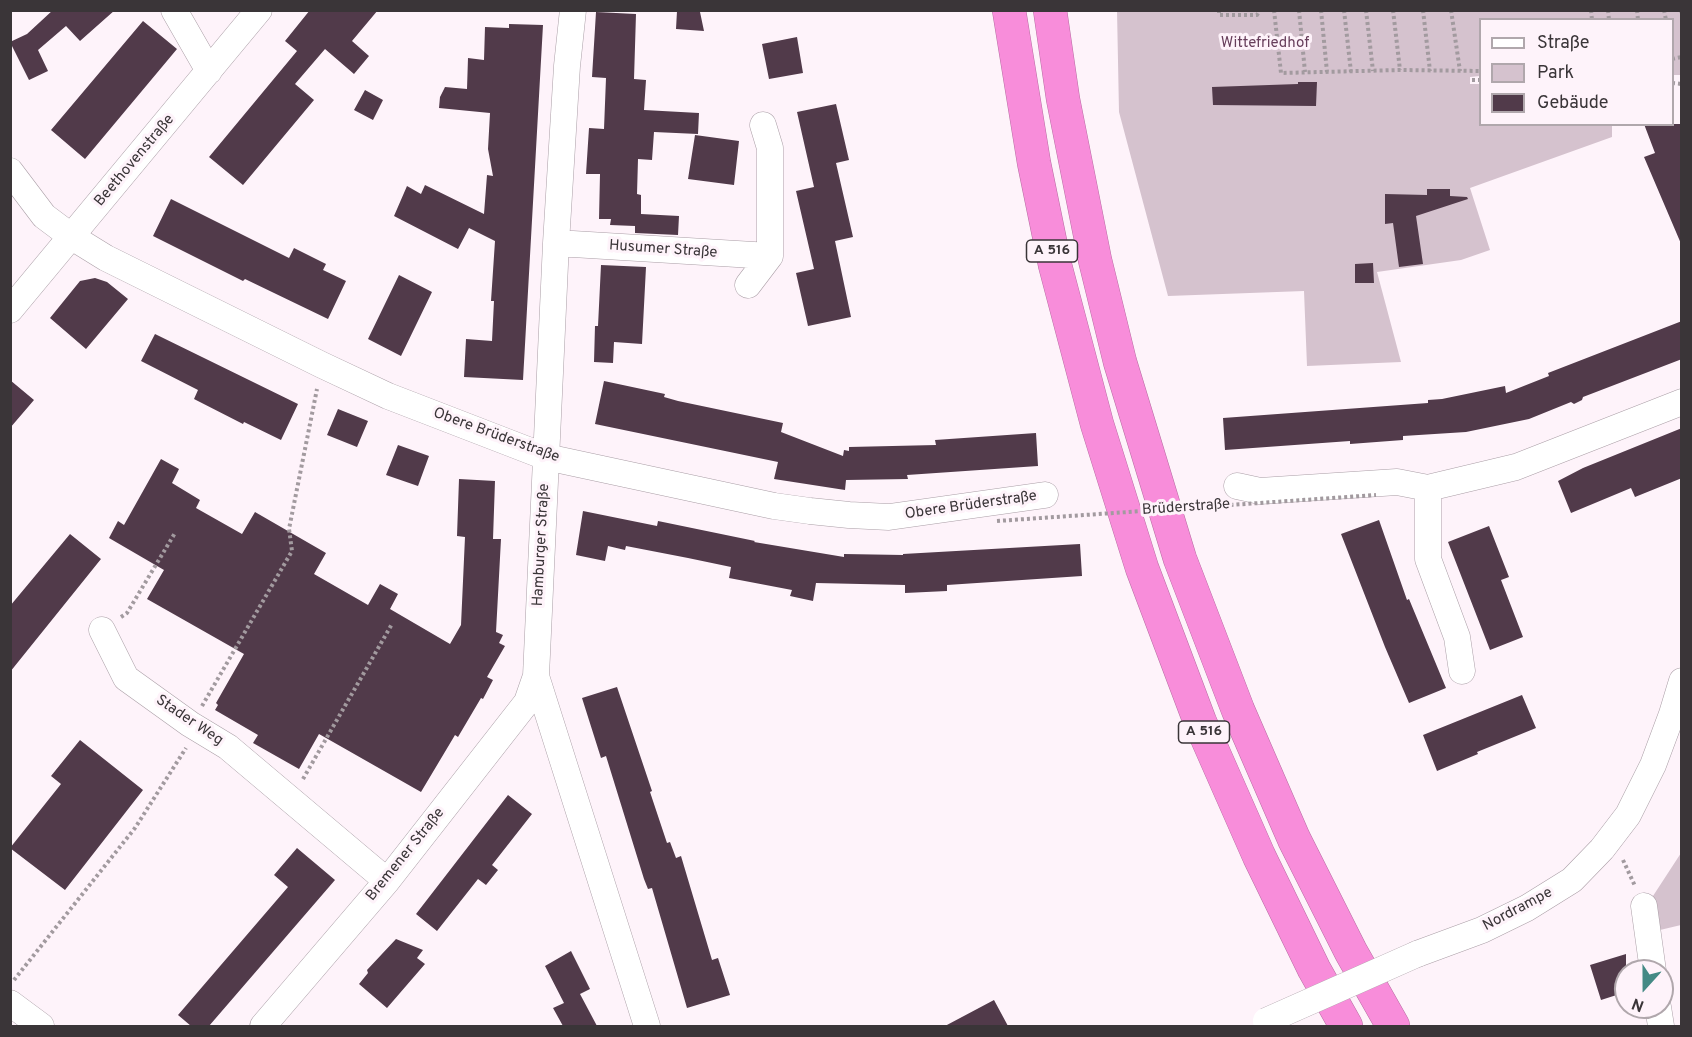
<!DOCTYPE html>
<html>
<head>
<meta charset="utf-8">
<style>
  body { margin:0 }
  #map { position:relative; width:1692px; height:1037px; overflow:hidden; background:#fef3fa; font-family:Overpass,sans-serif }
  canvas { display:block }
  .frame { position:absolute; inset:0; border:12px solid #3a3538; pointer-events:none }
  .legend { position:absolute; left:1479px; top:18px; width:195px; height:108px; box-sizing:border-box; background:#fef3fa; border:2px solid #b0a7ac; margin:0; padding:8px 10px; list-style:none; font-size:18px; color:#3a3538 }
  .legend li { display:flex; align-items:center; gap:12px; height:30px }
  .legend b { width:30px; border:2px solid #b0a7ac }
  .north { position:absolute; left:1614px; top:959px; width:60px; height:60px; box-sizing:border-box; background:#fef3fa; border:2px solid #b0a7ac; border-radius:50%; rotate:201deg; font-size:16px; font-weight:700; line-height:24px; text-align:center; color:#3a3538 }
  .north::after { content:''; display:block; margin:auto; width:21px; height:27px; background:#448a85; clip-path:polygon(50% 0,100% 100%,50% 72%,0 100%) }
</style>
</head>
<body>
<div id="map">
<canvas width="1692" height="1037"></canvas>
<div class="frame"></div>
<ul class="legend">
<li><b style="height:8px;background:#fff"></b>Straße</li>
<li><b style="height:16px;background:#d5c2ce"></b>Park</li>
<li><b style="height:16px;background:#513a4a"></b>Gebäude</li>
</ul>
<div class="north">N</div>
</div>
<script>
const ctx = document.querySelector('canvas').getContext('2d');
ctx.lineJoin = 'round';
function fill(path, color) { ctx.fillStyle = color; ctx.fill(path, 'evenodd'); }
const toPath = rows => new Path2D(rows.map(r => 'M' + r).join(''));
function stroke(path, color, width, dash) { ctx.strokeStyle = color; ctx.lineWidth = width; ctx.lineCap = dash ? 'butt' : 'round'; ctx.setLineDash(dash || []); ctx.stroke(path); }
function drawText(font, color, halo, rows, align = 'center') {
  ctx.font = font + ' Overpass,sans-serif'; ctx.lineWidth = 6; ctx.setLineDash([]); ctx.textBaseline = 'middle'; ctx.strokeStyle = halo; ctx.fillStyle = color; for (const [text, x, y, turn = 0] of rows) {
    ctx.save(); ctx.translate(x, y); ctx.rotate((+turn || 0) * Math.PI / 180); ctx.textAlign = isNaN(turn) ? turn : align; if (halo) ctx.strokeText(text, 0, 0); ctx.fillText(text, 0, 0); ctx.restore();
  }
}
fill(toPath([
  [1117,10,1681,11,1681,75,1673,75,1672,20,1480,20,1480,76,1470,77,1470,84,1480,84,1480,124,1612,125,1612,137,1470,188,1490,250,1461,260,1377,272,1401,362,1307,366,1304,291,1168,296,1119,112],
  [1681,853,1681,925,1660,930,1653,896]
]), '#d5c2ce');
fill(toPath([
  [53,10,115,10,80,41,66,26,38,50,48,71,29,80,10,42,27,34],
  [310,10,378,10,352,41,369,56,354,74,325,49,295,84,314,100,243,185,209,157,297,51,285,41],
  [677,11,700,12,704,31,676,29],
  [596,12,636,14,634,79,646,80,644,110,699,113,698,134,654,132,652,160,638,159,637,194,641,195,641,214,679,216,678,235,635,233,635,226,610,225,611,219,599,219,600,174,586,174,589,128,604,129,606,78,592,77],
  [143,21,177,49,85,159,51,130],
  [509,24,543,25,523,380,464,377,466,339,492,341,494,301,491,301,495,241,469,228,458,249,394,216,407,186,421,194,425,185,484,214,487,175,493,176,488,149,490,113,439,108,440,97,445,87,467,89,468,58,484,60,485,27,509,28],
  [797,37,803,73,769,79,762,44],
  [1298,82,1317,82,1316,106,1213,105,1212,87,1298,84],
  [365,90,383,100,373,120,354,110],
  [836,104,849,160,836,163,853,237,835,241,851,317,808,326,796,273,814,269,796,191,814,187,797,112],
  [1644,124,1682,124,1682,246,1644,157,1655,153],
  [695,135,739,141,734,185,688,179],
  [1427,189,1450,189,1450,196,1467,197,1468,199,1416,216,1423,264,1399,267,1393,223,1385,224,1385,194,1427,195],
  [171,199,289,258,294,248,326,264,323,270,346,281,328,319,245,279,243,281,153,236],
  [1373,263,1374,283,1355,283,1355,264],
  [601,265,646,267,642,344,614,342,613,363,594,362,595,326,598,326],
  [399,275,432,292,401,356,368,339],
  [95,278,107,282,128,299,86,349,50,318,80,281],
  [1682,321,1682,359,1583,397,1582,400,1574,404,1571,402,1529,419,1466,432,1403,436,1403,440,1350,444,1350,441,1225,450,1223,418,1428,403,1428,400,1442,399,1505,386,1506,393,1549,376,1548,373],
  [155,334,298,404,281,440,244,422,243,424,194,399,198,390,141,361],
  [10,380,34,400,10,428],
  [604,381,665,394,664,397,678,401,783,423,781,432,843,456,844,450,849,451,849,447,936,445,935,440,1036,433,1038,466,907,475,908,479,846,480,845,490,774,479,778,462,595,424],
  [338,409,368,421,357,447,327,435],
  [1682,428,1682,478,1635,497,1631,488,1571,513,1558,481,1583,468],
  [398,445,429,456,418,486,386,475],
  [161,459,179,469,172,483,200,500,196,508,242,534,255,512,326,553,314,574,368,605,380,584,398,594,390,609,450,644,461,625,465,537,457,536,459,479,495,481,493,539,501,539,496,632,503,635,499,643,505,646,487,677,493,680,483,699,481,698,458,737,455,735,421,792,319,734,299,769,253,743,258,735,215,710,218,705,216,703,244,654,147,599,164,570,109,538,118,521,124,525],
  [583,511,657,526,658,521,755,541,754,542,844,557,844,554,903,555,903,554,1080,544,1082,576,947,585,947,591,905,593,905,585,816,583,813,601,790,596,792,590,729,578,731,567,688,558,626,546,625,550,608,546,605,561,576,555],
  [1379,520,1407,600,1409,599,1446,688,1409,703,1385,647,1341,534],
  [1489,526,1509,577,1501,580,1523,637,1490,650,1448,542],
  [70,534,101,559,10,672,10,606],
  [617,687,652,791,650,792,667,843,670,842,676,858,681,856,712,960,718,958,730,995,687,1008,652,888,648,889,644,879,606,756,601,758,582,698],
  [1522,695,1536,728,1477,752,1478,754,1437,771,1423,735],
  [80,740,143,790,65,890,10,848,61,784,51,776],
  [508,795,532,814,492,865,498,870,486,885,478,879,437,931,416,914],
  [297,848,335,880,209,1026,191,1026,178,1015,288,887,274,875],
  [396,939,423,950,417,958,425,964,387,1008,359,984,368,973,367,970],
  [571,951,590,989,580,994,597,1026,563,1026,553,1008,564,1003,545,966],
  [1626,954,1626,992,1601,1000,1590,965],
  [994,1000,1008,1026,945,1026]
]), '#513a4a');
const minor = toPath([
  [174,10,209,71],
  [573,10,567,66,556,243,536,676,647,1026],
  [10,171,44,216,72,237,106,258,322,365,388,396,546,457,774,506,810,511,849,515,889,517,1045,495],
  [556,243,770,256],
  [748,285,770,256,770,148,763,125],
  [10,310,259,10],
  [1237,486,1260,491,1397,482,1428,488,1516,467,1682,402],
  [1428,488,1428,559,1457,637,1462,671],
  [102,630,126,678,190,724,228,747,387,881],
  [1644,906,1653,971],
  [1417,954,1482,930,1527,908,1572,880,1602,849,1628,815,1653,765,1672,714,1682,681],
  [10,1003,41,1026],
  [1658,1007,1661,1026],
  [263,1026,387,881,527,702,536,676]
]);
const motorway = toPath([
  [1009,10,1034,163,1055,265,1097,424,1142,568,1200,722,1259,856,1314,969,1346,1026],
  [1050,10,1063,99,1095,260,1120,362,1180,559,1238,710,1294,839,1351,952,1393,1026]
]);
stroke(minor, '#aa9ea6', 27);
stroke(motorway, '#b66ea1', 34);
stroke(toPath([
  [1219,10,1219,15,1257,15,1260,10],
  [1274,10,1281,73,1400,70,1480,71],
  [1299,10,1305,72],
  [1321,10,1327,72],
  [1344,10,1351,72],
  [1366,10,1373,71],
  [1393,10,1400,70],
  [1423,10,1430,71],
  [1451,10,1460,71],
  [1591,10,1592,20],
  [1608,10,1609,20],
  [1637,10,1638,20],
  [1664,10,1666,20],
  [1681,10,1682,15],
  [1672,59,1682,57],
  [1472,80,1480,80],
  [1672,83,1682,84],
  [121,617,127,613,175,533],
  [202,706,292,551,289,529,317,389],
  [303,779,392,624],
  [1623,860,1635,886],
  [14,980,135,828,186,748]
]), '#a29a9f', 4, [3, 3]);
stroke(minor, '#fff', 26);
stroke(motorway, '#f88dda', 33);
const minorBridge = toPath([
  [1266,1021,1417,954]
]);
stroke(minorBridge, '#aa9ea6', 27, []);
stroke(toPath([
  [997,521,1376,495]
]), '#a29a9f', 4, [3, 3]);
stroke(minorBridge, '#fff', 26);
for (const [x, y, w] of [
  [1052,251,51],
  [1204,732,51]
]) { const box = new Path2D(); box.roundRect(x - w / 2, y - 11, w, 22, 4.5); ctx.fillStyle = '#fef3fa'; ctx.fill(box); stroke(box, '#3a3538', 1.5); }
drawText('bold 14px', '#3a3538', null, [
  ["A 516",1052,251],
  ["A 516",1204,732]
]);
drawText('15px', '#673e5b', '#fef3fa', [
  ["Wittefriedhof",1265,44]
]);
drawText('15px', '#3a3538', '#fef3fa', [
  ["Beethovenstraße",135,161,-50],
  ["Husumer Straße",663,250,4],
  ["Obere Brüderstraße",496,436,20],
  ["Obere Brüderstraße",971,506,-8],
  ["Brüderstraße",1186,508,-4],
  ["Hamburger Straße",542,545,-87],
  ["Stader Weg",189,721,34],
  ["Bremener Straße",406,855,-51],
  ["Nordrampe",1518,910,-28]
]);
</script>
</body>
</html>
